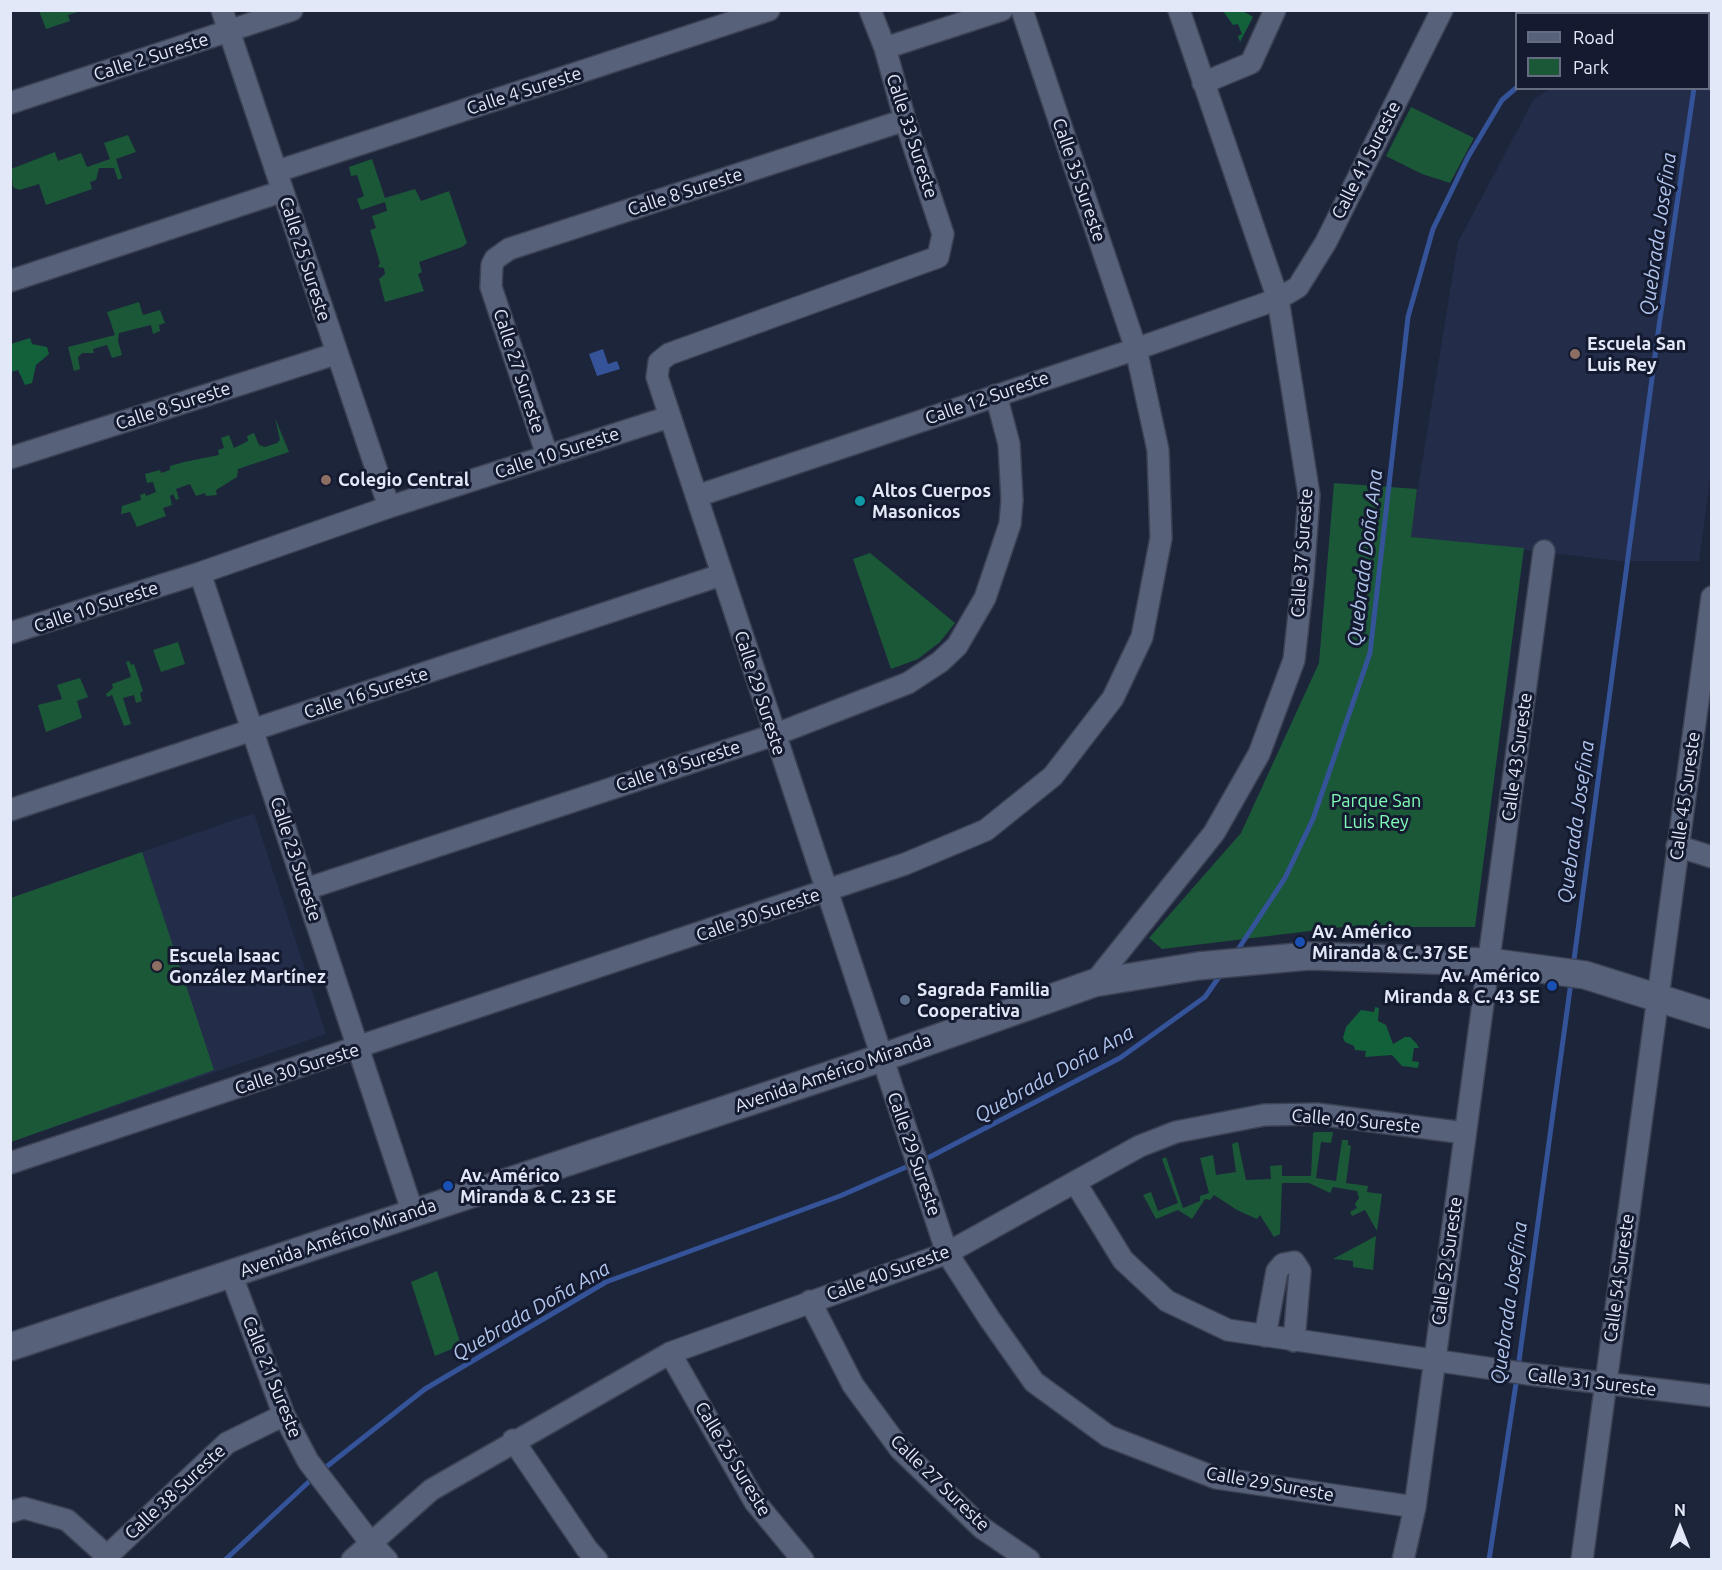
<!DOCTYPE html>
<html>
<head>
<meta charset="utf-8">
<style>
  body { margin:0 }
  #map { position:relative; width:1722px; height:1570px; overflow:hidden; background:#1d253a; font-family:Ubuntu,sans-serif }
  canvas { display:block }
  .frame { position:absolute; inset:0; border:12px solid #e2e8f7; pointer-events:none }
  .legend { position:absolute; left:1515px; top:12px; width:195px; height:78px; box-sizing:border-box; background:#141b30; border:2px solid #666d80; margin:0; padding:8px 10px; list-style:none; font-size:18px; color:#e2e8f7 }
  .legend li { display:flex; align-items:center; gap:12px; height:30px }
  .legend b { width:30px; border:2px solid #666d80 }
  .north { position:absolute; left:1650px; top:1498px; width:60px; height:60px; -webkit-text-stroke:4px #141b30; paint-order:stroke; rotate:0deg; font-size:16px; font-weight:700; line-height:24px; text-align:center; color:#e2e8f7 }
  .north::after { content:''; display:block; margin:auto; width:21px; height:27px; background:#e2e8f7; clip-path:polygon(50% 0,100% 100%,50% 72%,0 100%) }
</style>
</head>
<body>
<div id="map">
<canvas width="1722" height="1570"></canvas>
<div class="frame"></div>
<ul class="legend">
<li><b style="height:8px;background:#57617a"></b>Road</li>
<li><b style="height:16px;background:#1b5838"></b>Park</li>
</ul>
<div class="north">N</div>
</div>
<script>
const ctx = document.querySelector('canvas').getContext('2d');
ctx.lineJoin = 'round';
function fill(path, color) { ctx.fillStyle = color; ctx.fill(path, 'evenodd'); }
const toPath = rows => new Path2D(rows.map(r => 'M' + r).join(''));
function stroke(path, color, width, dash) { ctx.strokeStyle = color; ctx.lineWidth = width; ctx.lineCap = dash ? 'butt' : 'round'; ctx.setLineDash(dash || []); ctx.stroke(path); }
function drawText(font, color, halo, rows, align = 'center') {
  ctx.font = font + ' Ubuntu,sans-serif'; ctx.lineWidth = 6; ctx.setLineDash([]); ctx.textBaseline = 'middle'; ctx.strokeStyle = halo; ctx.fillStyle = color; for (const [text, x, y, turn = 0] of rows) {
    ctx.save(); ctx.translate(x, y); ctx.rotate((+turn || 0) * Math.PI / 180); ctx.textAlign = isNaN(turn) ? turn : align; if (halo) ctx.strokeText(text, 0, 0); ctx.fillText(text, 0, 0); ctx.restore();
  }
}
fill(toPath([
  [1709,68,1711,68,1712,466,1699,561,1620,561,1410,537,1458,242,1534,99,1550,89,1708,88],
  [254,813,326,1034,11,1142,10,898]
]), '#232c48');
fill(toPath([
  [39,11,39,10,81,11,68,15,70,21,46,29],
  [1411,107,1474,138,1450,183,1422,174,1386,156],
  [128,135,136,152,116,159,122,178,118,180,114,168,99,168,96,180,90,182,92,189,46,205,39,184,19,190,13,187,11,169,55,152,58,161,81,153,87,167,110,159,104,143],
  [372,159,385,198,415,189,421,201,449,191,467,243,462,247,419,262,422,272,418,274,424,291,385,302,379,279,385,274,384,268,378,267,380,263,370,230,376,228,372,216,387,211,385,202,361,210,357,199,364,196,357,175,351,176,349,167],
  [139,302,143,315,160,310,165,323,159,325,160,331,153,334,151,325,119,333,118,341,122,355,112,358,107,345,93,349,94,353,82,353,78,357,80,369,74,371,68,347,115,335,107,312],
  [275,418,289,452,238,469,237,477,216,490,217,495,206,496,205,493,196,496,190,484,176,489,179,499,176,500,173,494,170,496,172,505,163,508,166,516,150,522,137,527,130,512,121,514,122,506,141,500,140,495,145,493,146,496,156,492,153,482,147,483,145,474,160,470,161,473,170,470,170,466,184,462,219,455,218,450,224,448,221,438,229,435,234,448,248,441,247,436,254,433,259,445,265,447,277,443,280,440],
  [1334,483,1417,489,1411,537,1524,548,1475,927,1343,927,1162,949,1149,938,1241,833,1319,663],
  [870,553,955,623,940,642,918,659,891,669,853,559],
  [178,642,185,664,161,672,153,650],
  [129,661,131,665,134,664,143,691,140,693,142,701,136,703,134,695,123,698,131,724,124,726,112,695,107,697,106,694,113,688,112,684,131,677,126,662],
  [80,678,88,697,77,701,82,718,46,732,38,705,62,699,57,685],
  [142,852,214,1070,11,1142,11,898],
  [1316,1132,1333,1132,1331,1143,1321,1142,1316,1178,1336,1181,1342,1140,1348,1140,1348,1145,1351,1146,1346,1183,1368,1186,1367,1192,1382,1194,1377,1231,1365,1210,1352,1216,1350,1212,1357,1208,1355,1204,1359,1198,1357,1191,1333,1187,1330,1193,1309,1183,1282,1183,1280,1234,1274,1237,1260,1215,1257,1219,1237,1210,1214,1195,1210,1200,1205,1199,1192,1219,1178,1210,1156,1219,1143,1195,1151,1192,1158,1211,1178,1203,1162,1159,1166,1157,1183,1208,1200,1201,1200,1196,1209,1193,1200,1158,1213,1155,1216,1175,1236,1172,1232,1144,1238,1142,1246,1180,1271,1179,1270,1166,1282,1165,1282,1176,1311,1176,1313,1133],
  [1376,1236,1373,1270,1353,1267,1353,1261,1333,1259],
  [437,1271,461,1345,435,1356,411,1282]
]), '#1b5838');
fill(toPath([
  [1223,11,1243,11,1253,17,1240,42,1238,36,1242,34,1238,24,1233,25],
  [30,338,32,344,47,347,49,354,36,365,32,383,25,385,18,370,11,372,11,344],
  [1375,1007,1379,1008,1378,1021,1386,1025,1393,1044,1405,1037,1410,1037,1417,1044,1419,1048,1414,1048,1412,1061,1419,1062,1418,1068,1402,1066,1392,1055,1365,1057,1366,1051,1355,1050,1354,1046,1345,1042,1343,1038,1346,1027,1361,1010,1374,1012]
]), '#13613b');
fill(toPath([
  [603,349,608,364,617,361,620,369,597,376,589,354]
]), '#345399');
stroke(toPath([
  [1706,14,1712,12],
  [1708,27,1712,22],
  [1235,954,1285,878,1313,819,1370,653,1408,317,1433,229,1468,157,1502,100,1516,88],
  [1573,967,1659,326,1694,88],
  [922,1161,1120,1058,1205,997,1221,974],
  [1518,1368,1571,982],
  [321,1471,425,1389,606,1282,840,1196,913,1164],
  [225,1560,314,1477],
  [1489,1560,1517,1377]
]), '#345399', 5);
const minor = toPath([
  [222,10,389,507],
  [870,10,885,48,905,120,943,234,938,257,669,354,659,362,657,377,947,1253,989,1318,1034,1382,1108,1436,1216,1478,1415,1507],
  [885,48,1002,10],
  [1203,83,1251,63,1275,10],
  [10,103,292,10],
  [278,171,769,10],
  [10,281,283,191],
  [547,455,491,287,492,265,495,259,509,249,905,120],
  [10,458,335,354],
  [697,496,1136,349,1278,299,1298,287,1326,242,1442,10],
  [200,573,413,1213],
  [10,633,200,573,389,507,669,417],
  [10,810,721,575],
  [1677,846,1712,857],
  [306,889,774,735,908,683,940,662,957,646,985,598,1010,524,1012,500,1009,444,996,395],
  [1094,983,1214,833,1259,754,1294,660,1303,578,1309,495,1278,299,1179,10],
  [10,1163,905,864,986,830,1053,776,1113,698,1142,637,1161,538,1158,450,1136,349,1022,10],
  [1075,1182,1123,1260,1167,1301,1228,1330,1528,1374,1712,1396],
  [231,1274,284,1415,308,1461,370,1542,387,1560],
  [810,1301,853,1385,900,1449,982,1528,1029,1560],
  [1265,1336,1277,1271,1283,1264,1294,1262,1300,1271,1294,1341],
  [670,1353,755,1502,803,1560],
  [513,1440,587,1549,597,1560],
  [10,1512,24,1508,67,1520,107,1556],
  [103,1560,227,1443,284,1415],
  [352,1560,431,1490,670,1353,947,1253,1140,1146,1176,1132,1264,1115,1317,1114,1465,1133],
  [1403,1560,1415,1507,1544,551],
  [1582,1560,1712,597]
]);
const tertiary = toPath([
  [10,1347,881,1058,1094,983,1198,966,1309,956,1489,962,1585,975,1712,1015]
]);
stroke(minor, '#3c4254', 24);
stroke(tertiary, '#3c4254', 30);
stroke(minor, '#57617a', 21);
stroke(tertiary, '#57617a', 27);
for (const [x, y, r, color] of [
  [1575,354,6,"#8d6e63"],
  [326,480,6,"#8d6e63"],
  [860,501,6,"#0f9aa8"],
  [1300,942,6,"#1a4fb4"],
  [157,966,6,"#8d6e63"],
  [1552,986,6,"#1a4fb4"],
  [905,1000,6,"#5c6f8a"],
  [448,1186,6,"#1a4fb4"]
]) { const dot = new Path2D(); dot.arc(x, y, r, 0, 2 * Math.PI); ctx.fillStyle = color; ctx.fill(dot); stroke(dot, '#141b30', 2); }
drawText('18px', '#e2e8f7', '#141b30', [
  ["Calle 2 Sureste",151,57,-18],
  ["Calle 4 Sureste",524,91,-18],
  ["Calle 33 Sureste",912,136,72],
  ["Calle 41 Sureste",1366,160,-63],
  ["Calle 35 Sureste",1079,180,71],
  ["Calle 8 Sureste",685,192,-18],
  ["Calle 25 Sureste",305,259,72],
  ["Calle 27 Sureste",519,371,72],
  ["Calle 12 Sureste",987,398,-19],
  ["Calle 8 Sureste",173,406,-18],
  ["Calle 10 Sureste",557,453,-18],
  ["Calle 37 Sureste",1302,553,-86],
  ["Calle 10 Sureste",96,607,-18],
  ["Calle 16 Sureste",366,693,-18],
  ["Calle 29 Sureste",760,693,72],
  ["Calle 43 Sureste",1517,757,-82],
  ["Calle 18 Sureste",678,766,-18],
  ["Calle 45 Sureste",1685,796,-82],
  ["Calle 23 Sureste",296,859,72],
  ["Calle 30 Sureste",758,915,-19],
  ["Calle 30 Sureste",297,1069,-18],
  ["Avenida Américo Miranda",833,1073,-19],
  ["Calle 40 Sureste",1356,1121,5],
  ["Calle 29 Sureste",914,1154,71],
  ["Avenida Américo Miranda",338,1238,-19],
  ["Calle 52 Sureste",1447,1261,-82],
  ["Calle 40 Sureste",888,1273,-20],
  ["Calle 54 Sureste",1619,1278,-82],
  ["Calle 21 Sureste",272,1377,68],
  ["Calle 31 Sureste",1592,1382,7],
  ["Calle 25 Sureste",733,1459,59],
  ["Calle 27 Sureste",940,1483,44],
  ["Calle 29 Sureste",1270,1484,10],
  ["Calle 38 Sureste",175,1492,-43]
]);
drawText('bold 18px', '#e2e8f7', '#141b30', [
  ["Escuela San",1587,344],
  ["Luis Rey",1587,365],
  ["Colegio Central",338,480],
  ["Altos Cuerpos",872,491],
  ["Masonicos",872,512],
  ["Av. Américo",1312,932],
  ["Miranda & C. 37 SE",1312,953],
  ["Escuela Isaac",169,956],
  ["González Martínez",169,977],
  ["Av. Américo",1540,976,"right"],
  ["Miranda & C. 43 SE",1540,997,"right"],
  ["Sagrada Familia",917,990],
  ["Cooperativa",917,1011],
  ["Av. Américo",460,1176],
  ["Miranda & C. 23 SE",460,1197]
], 'left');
drawText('18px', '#80fcb6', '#141b30', [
  ["Parque San",1376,801],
  ["Luis Rey",1376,822]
]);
drawText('italic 20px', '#b1c5ec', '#141b30', [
  ["Quebrada Josefina",1658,234,-82],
  ["Quebrada Doña Ana",1365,558,-83],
  ["Quebrada Josefina",1576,822,-82],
  ["Quebrada Doña Ana",1054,1074,-29],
  ["Quebrada Josefina",1509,1303,-82],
  ["Quebrada Doña Ana",531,1311,-30]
]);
</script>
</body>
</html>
